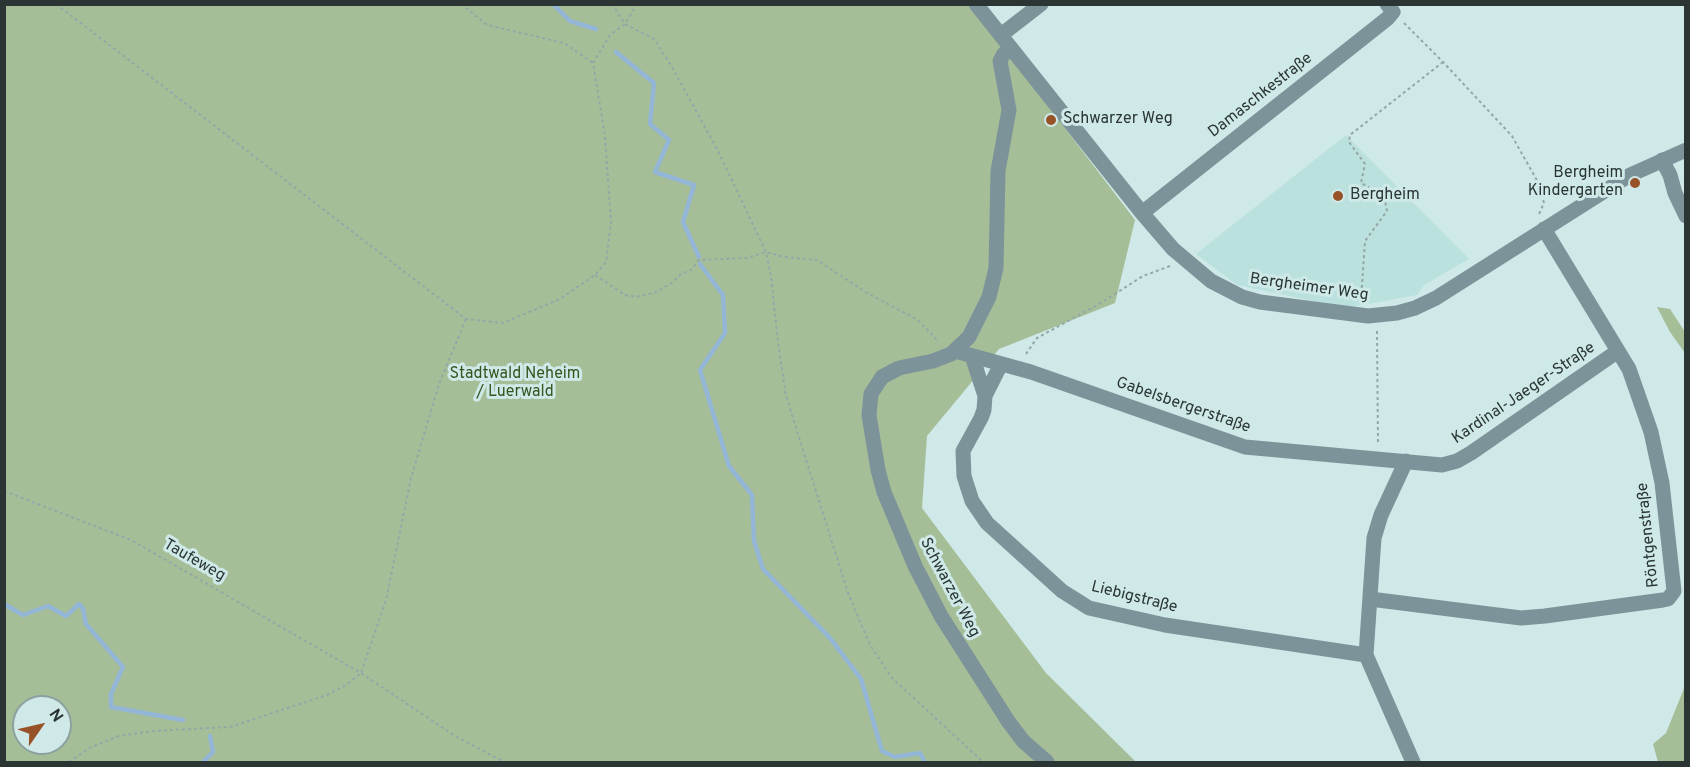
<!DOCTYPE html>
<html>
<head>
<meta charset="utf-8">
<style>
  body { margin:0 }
  #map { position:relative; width:1690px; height:767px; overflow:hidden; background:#cee9e7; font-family:Overpass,sans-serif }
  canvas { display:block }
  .frame { position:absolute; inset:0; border:6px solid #2a3534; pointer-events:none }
  .north { position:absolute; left:12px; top:695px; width:60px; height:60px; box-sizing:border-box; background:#cee9e7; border:2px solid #8ca19f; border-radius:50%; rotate:56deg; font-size:16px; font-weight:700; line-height:24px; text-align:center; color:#2a3534 }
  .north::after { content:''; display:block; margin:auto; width:21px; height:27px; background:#985228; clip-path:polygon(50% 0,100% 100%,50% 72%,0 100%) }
</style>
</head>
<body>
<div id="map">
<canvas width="1690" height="767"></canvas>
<div class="frame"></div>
<div class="north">N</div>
</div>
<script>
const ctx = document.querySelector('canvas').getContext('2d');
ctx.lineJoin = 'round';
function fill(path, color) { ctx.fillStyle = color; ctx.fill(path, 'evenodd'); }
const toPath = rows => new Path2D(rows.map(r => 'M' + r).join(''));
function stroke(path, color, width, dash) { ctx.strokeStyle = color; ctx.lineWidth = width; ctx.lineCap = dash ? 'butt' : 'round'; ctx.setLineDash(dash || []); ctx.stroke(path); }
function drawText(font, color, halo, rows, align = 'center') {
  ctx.font = font + ' Overpass,sans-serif'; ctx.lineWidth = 6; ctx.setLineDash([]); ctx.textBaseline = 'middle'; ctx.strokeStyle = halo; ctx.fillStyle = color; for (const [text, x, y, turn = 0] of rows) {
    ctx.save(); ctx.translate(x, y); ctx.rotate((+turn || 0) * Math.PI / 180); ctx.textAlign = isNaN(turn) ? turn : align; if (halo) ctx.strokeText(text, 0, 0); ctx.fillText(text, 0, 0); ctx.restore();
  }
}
fill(toPath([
  [1346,135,1469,259,1424,285,1417,295,1346,308,1237,285,1196,254]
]), '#bbe1de');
fill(toPath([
  [4,5,971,5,1135,220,1115,303,999,349,927,436,922,508,1046,673,1136,762,5,762],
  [24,707,60,707,60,743,24,743],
  [1657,307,1670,309,1685,332,1685,353,1670,332],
  [1685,686,1685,762,1658,762,1653,744,1666,733]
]), '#a6be98');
stroke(toPath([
  [553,4,570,21,596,29],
  [616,52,654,83,650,124,669,140,655,172,694,185,683,222,699,257],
  [700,264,723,295,725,333,700,370,729,466,752,495,754,541,763,569,830,638,861,679,882,751,895,757,920,753,925,762],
  [4,604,23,615,48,606,66,616,79,604,83,609,86,624,123,667,111,694,111,707,183,720],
  [203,762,213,752,210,736]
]), '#93b6d6', 4.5);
stroke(toPath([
  [56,4,466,319,503,323,560,299,595,275,606,262,611,223,605,136,593,63,610,35,625,24,637,4],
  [461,4,487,25,564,43,593,63],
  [612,4,625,24,654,39,672,67,718,151,766,252,771,276,778,342,786,396,848,593,870,645,892,678,983,762],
  [1404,23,1443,62,1512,136,1539,184,1544,203,1539,214],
  [595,275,625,295,636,297,654,293,673,282,681,274,691,270,699,260,746,258,766,252,784,257,817,260,867,293,918,320,939,342],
  [1361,300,1365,241,1387,211,1385,201,1377,192,1361,183,1365,164,1349,142,1350,135,1443,62],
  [1377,331,1378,445],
  [1026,354,1037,338,1099,304,1143,276,1170,266],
  [4,491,131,540,361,673,455,736,504,762],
  [69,762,91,747,119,736,152,731,230,727,327,695,346,685,361,673,386,600,411,478,439,384,466,319]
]), '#93a8a6', 2, [3, 3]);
stroke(toPath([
  [976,4,1142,213,1173,249,1211,281,1242,297,1260,302,1368,316,1397,313,1415,308,1436,298,1630,175,1686,150],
  [1001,35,1041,4],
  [1010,48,1003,55,1000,61,1009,110,998,171,996,268,989,297,969,337,951,354,933,361,899,368,882,377,871,394,869,415,878,470,884,492,915,566,941,616,1008,721,1023,741,1047,762],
  [1662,160,1670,175,1675,193,1686,216],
  [1142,213,1388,18,1393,12,1387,4],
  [955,351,1031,372,1245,447,1442,465,1457,461,1471,453,1618,351],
  [972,356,985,396],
  [1001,364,985,396,984,410,981,418,963,451,964,476,972,501,987,523,1062,591,1089,608,1165,625,1366,655],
  [1406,461,1381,515,1374,538,1366,655,1413,762],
  [1370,599,1521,618,1545,616,1663,600,1668,599,1674,591,1662,483,1651,432,1629,369,1544,229]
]), '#7d939a', 15);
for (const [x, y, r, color] of [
  [1051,120,6,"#985228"],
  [1635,183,6,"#985228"],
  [1338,196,6,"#985228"]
]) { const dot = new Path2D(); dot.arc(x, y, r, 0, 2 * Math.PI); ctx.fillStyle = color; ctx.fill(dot); stroke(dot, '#cee9e7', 2); }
drawText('16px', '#2a3534', '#cee9e7', [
  ["Damaschkestraße",1261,96,-38],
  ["Bergheimer Weg",1309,288,8],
  ["Kardinal-Jaeger-Straße",1524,394,-34],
  ["Gabelsbergerstraße",1183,406,19],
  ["Röntgenstraße",1649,535,-96],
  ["Taufeweg",194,561,30],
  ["Schwarzer Weg",949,588,62],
  ["Liebigstraße",1134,598,14]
]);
drawText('16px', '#2a3534', '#cee9e7', [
  ["Schwarzer Weg",1063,120],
  ["Bergheim",1623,174,"right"],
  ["Kindergarten",1623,192,"right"],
  ["Bergheim",1350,196]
], 'left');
drawText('16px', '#35551f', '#cee9e7', [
  ["Stadtwald Neheim",515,375],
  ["/ Luerwald",515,393]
]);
</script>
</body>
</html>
